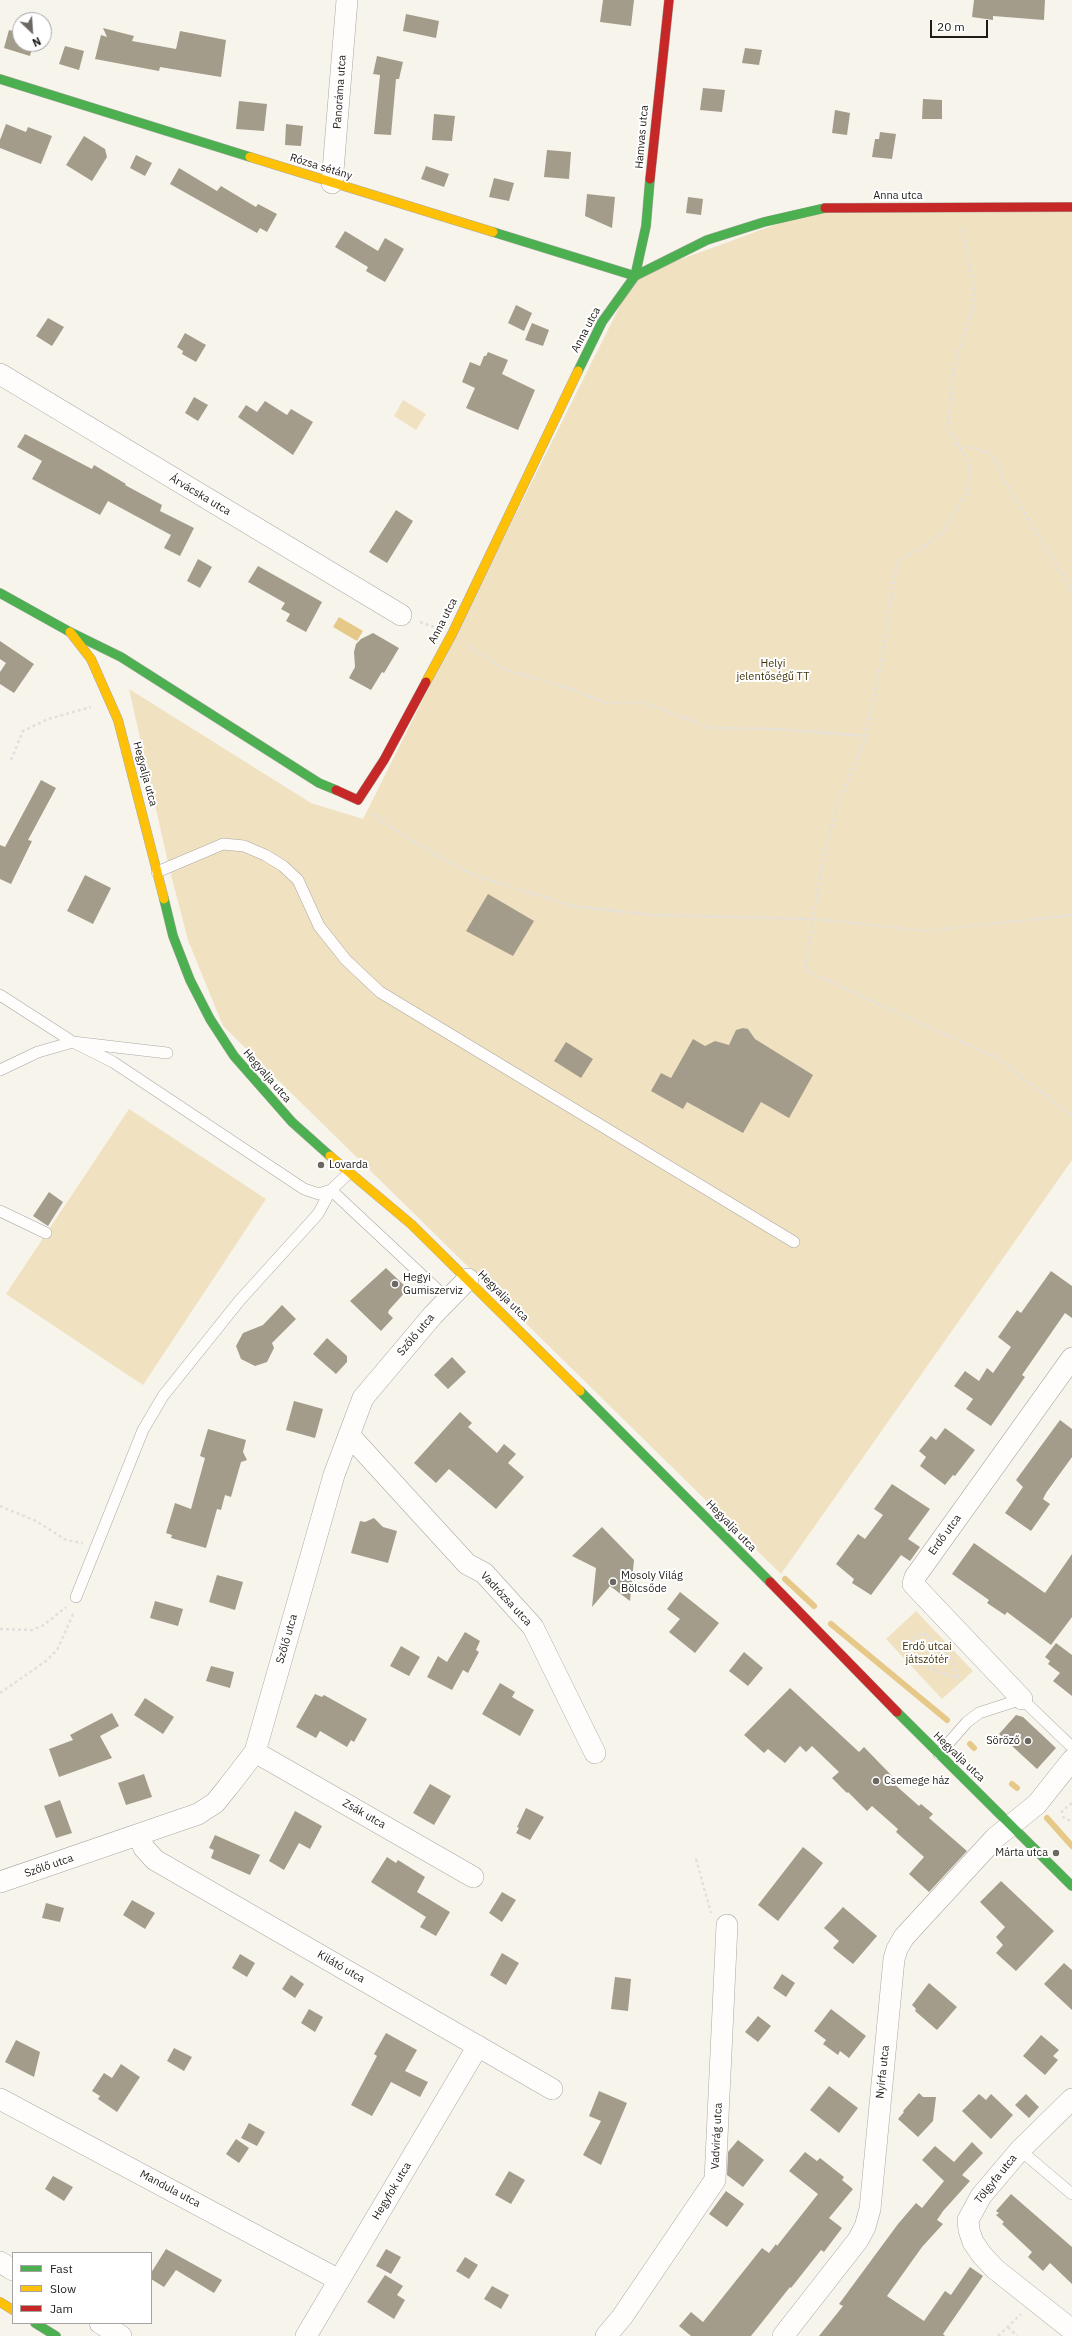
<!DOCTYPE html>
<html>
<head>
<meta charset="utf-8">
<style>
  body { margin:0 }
  #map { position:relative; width:1072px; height:2336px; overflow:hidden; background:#f7f4ec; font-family:"IBM Plex Sans",sans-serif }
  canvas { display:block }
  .legend { position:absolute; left:12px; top:2252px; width:140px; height:72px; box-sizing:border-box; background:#fff; border:1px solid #a5a4a3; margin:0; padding:5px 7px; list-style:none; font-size:12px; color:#1f1c18 }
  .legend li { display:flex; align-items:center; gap:8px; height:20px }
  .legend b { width:20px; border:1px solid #a5a4a3 }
  .north { position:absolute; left:12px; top:12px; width:40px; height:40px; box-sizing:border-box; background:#fff; border:1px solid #a5a4a3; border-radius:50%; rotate:155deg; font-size:11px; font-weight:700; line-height:16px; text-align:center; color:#1f1c18 }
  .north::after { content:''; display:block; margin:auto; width:14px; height:18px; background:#6b6862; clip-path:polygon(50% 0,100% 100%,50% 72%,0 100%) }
  .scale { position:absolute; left:930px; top:20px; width:58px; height:18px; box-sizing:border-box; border:2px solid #1f1c18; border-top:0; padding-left:5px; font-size:12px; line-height:14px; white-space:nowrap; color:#1f1c18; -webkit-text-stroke:3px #fff; paint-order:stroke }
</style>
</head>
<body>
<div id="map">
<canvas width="1072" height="2336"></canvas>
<ul class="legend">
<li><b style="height:5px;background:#4caf50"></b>Fast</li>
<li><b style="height:5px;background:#ffc107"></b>Slow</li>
<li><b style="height:5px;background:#c62828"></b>Jam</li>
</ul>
<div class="north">N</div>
<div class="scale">20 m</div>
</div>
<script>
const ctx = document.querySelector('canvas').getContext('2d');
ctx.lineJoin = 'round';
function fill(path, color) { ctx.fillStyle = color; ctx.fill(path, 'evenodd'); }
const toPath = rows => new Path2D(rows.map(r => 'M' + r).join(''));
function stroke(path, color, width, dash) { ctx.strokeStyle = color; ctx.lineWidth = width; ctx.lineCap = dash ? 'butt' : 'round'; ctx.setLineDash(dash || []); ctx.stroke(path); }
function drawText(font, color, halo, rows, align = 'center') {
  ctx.font = font + ' "IBM Plex Sans",sans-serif'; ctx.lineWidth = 4; ctx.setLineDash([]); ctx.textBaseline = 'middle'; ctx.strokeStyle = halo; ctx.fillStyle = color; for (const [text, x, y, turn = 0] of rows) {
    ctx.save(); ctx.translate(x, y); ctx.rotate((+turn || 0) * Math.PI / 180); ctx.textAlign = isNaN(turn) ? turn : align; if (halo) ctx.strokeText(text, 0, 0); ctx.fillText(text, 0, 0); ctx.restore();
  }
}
fill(toPath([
  [1072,207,1072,1160,781,1574,223,1026,188,940,169,867,129,689,311,803,363,819,635,276,821,208],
  [403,400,426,414,416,430,394,416],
  [129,1109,266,1199,143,1385,6,1294],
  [916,1611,973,1671,942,1699,886,1639]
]), '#f0e1c1');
fill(toPath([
  [339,617,363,631,357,641,333,627]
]), '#e6c988');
stroke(toPath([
  [785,1579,814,1606],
  [831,1624,947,1720],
  [970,1744,974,1748],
  [1012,1784,1017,1788],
  [1047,1818,1072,1846]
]), '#e6c988', 6);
fill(toPath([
  [603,0,634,0,631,26,600,22],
  [974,0,1045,0,1044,20,993,16,993,20,972,17],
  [406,14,439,21,436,38,403,31],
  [103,28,134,36,132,41,176,49,180,31,226,40,221,77,160,67,159,71,95,59,101,35,107,37],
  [9,30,20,33,20,44,33,44,30,56,4,48],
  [65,46,84,51,79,70,59,64],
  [745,48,762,50,759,65,742,63],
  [377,56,403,62,399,79,396,79,391,135,374,134,380,75,373,74],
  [703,88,725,90,722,112,700,110],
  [923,99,942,100,942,119,922,119],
  [239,101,267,104,264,131,236,129],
  [835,110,850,113,847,135,832,133],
  [434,114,455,116,452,141,432,140],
  [6,124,26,132,28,127,52,136,41,164,0,148,0,140],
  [286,124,303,126,301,146,285,145],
  [880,132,896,134,892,159,872,157,875,139,879,139],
  [84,136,105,149,107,157,92,181,66,165],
  [547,150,571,152,569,179,544,177],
  [136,155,152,163,145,176,130,168],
  [426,166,449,174,444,187,421,179],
  [179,168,217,191,221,186,256,207,258,204,277,214,267,232,260,228,257,233,170,184],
  [494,178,514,183,509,201,489,197],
  [587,194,615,197,612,228,585,216],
  [688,197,703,199,701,215,686,213],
  [345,231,378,251,385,238,404,249,385,282,366,271,368,267,335,247],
  [516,305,532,313,524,331,508,323],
  [48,318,64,327,52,346,36,336],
  [532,323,549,330,543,346,525,340],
  [185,333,206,345,196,362,182,354,183,351,177,347],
  [488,352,508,360,502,374,535,390,518,430,466,408,475,388,462,382,470,362,480,366,484,356,486,356],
  [194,397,208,405,198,421,185,413],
  [265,401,287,415,291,409,313,422,293,455,238,417,246,405,257,412],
  [25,434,92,469,94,465,126,484,125,485,162,505,160,511,194,528,180,556,164,548,171,535,108,501,100,515,32,479,42,461,17,447],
  [396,510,413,521,387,563,369,552],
  [198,559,212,567,200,588,187,581],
  [258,566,322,602,306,632,286,621,290,614,281,609,285,603,248,582],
  [373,633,399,648,384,673,382,672,371,690,349,678,355,667,354,652,356,644,361,639],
  [0,641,34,664,14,693,0,684,0,672,6,663,0,659],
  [41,780,56,788,28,840,32,841,11,884,0,879,0,845,5,847],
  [85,875,111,888,93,924,67,911],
  [488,894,534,921,513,956,466,931],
  [743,1028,748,1029,755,1039,813,1075,789,1118,761,1102,743,1133,687,1102,683,1109,651,1091,661,1073,671,1078,693,1039,705,1046,715,1041,729,1045,736,1030],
  [566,1042,593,1059,581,1078,554,1061],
  [49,1192,63,1202,48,1226,33,1216],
  [386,1268,408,1289,389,1310,388,1313,393,1318,381,1331,350,1301],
  [1051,1271,1072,1286,1072,1318,1065,1313,1022,1375,1025,1377,991,1426,966,1409,973,1399,954,1386,965,1371,979,1381,987,1368,993,1373,1011,1347,998,1337,1017,1310,1021,1313],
  [282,1305,296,1319,272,1343,274,1348,267,1362,255,1366,241,1359,236,1346,243,1333,263,1325],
  [327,1338,347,1356,347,1362,336,1374,313,1354],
  [452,1357,466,1372,448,1389,434,1375],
  [294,1401,323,1409,315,1438,286,1430],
  [460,1412,472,1423,468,1427,497,1453,504,1444,516,1454,508,1463,524,1477,496,1509,449,1469,436,1483,414,1463],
  [1060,1420,1072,1429,1072,1457,1046,1493,1043,1499,1050,1504,1031,1531,1005,1513,1023,1487,1016,1480],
  [945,1428,975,1450,955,1476,953,1475,945,1485,920,1466,926,1457,919,1451,931,1436,936,1440],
  [208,1429,246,1440,243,1452,247,1460,241,1462,231,1497,225,1495,221,1510,217,1509,206,1548,171,1538,172,1535,166,1533,175,1503,191,1509,205,1458,200,1456],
  [892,1484,930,1509,908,1539,920,1547,910,1561,901,1555,871,1595,852,1583,854,1579,836,1564,858,1534,865,1539,883,1515,874,1509],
  [374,1518,383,1527,397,1531,388,1563,351,1553,360,1521,365,1522],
  [602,1527,634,1560,630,1601,610,1586,592,1607,596,1568,572,1556],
  [974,1543,1045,1593,1072,1554,1072,1617,1051,1645,1007,1612,1005,1615,987,1603,989,1600,952,1574],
  [217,1575,243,1582,235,1610,209,1602],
  [680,1592,719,1623,695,1653,669,1632,680,1619,667,1609],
  [155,1601,183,1609,178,1626,150,1618],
  [465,1632,480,1641,476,1650,479,1652,468,1673,463,1670,452,1690,427,1677,438,1656,447,1662],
  [1056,1643,1072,1655,1072,1696,1053,1681,1060,1673,1048,1664,1050,1661,1045,1657],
  [401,1646,420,1657,409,1676,390,1666],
  [744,1652,763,1668,748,1686,729,1671],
  [211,1666,234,1672,230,1688,206,1681],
  [500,1683,515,1692,512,1697,534,1710,520,1736,482,1714],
  [790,1688,859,1752,864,1747,896,1780,893,1783,919,1806,921,1804,933,1814,929,1818,967,1851,929,1892,909,1874,924,1857,896,1832,898,1829,872,1806,867,1811,848,1792,847,1793,832,1778,839,1772,812,1746,806,1752,800,1746,785,1763,768,1749,764,1753,744,1735],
  [315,1694,322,1697,324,1695,367,1719,354,1742,351,1740,347,1747,320,1731,316,1738,296,1727],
  [145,1698,174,1717,163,1734,134,1715],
  [112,1713,119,1726,100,1736,112,1758,59,1777,49,1749,73,1740,70,1735],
  [1016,1715,1023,1717,1056,1748,1037,1769,999,1734],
  [144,1774,152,1797,126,1805,118,1783],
  [430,1784,451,1796,434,1825,413,1813],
  [60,1800,72,1833,56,1838,44,1806],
  [526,1808,544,1817,530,1840,516,1833,519,1828,517,1827],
  [295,1811,322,1826,310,1849,299,1843,284,1870,269,1861],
  [215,1835,260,1855,250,1875,211,1858,214,1850,209,1848],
  [803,1847,823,1863,778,1921,758,1905],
  [387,1857,396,1863,398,1860,425,1877,417,1892,450,1912,436,1936,420,1927,426,1917,371,1882],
  [1001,1881,1054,1931,1016,1971,996,1953,1003,1945,996,1937,1005,1927,980,1902],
  [502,1892,516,1900,502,1922,489,1913],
  [132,1900,155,1913,145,1929,123,1915],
  [46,1903,64,1908,60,1922,42,1918],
  [843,1907,877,1936,853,1964,833,1948,839,1941,824,1928],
  [502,1953,519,1963,506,1985,490,1975],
  [240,1954,255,1963,247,1977,232,1968],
  [1064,1963,1072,1970,1072,2010,1044,1984],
  [782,1974,795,1983,786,1997,773,1988],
  [291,1975,304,1984,295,1998,282,1989],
  [615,1977,631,1979,628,2011,611,2009],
  [929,1983,957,2007,937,2030,915,2011,916,2009,912,2005],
  [309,2009,323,2017,315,2032,301,2023],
  [831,2009,866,2036,849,2058,840,2051,838,2055,823,2044,826,2040,814,2031],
  [758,2016,771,2026,758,2042,745,2032],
  [386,2033,417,2050,405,2071,428,2082,420,2097,391,2082,372,2116,351,2105,377,2056,374,2054],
  [1041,2035,1059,2050,1053,2056,1058,2060,1045,2075,1023,2056],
  [16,2040,40,2052,34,2077,5,2062],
  [174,2048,192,2057,184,2071,167,2061],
  [121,2064,140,2077,117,2112,98,2099,100,2096,92,2091,104,2073,112,2078],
  [829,2086,858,2108,839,2133,810,2110],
  [599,2091,627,2103,601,2165,583,2155,601,2121,589,2116],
  [919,2093,923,2097,936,2097,933,2121,918,2137,898,2119,904,2112,903,2111],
  [979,2094,986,2100,991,2094,1013,2115,991,2139,962,2111],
  [1026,2094,1039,2107,1029,2118,1015,2105],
  [249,2123,265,2132,257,2146,241,2138],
  [236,2139,249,2148,239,2163,226,2154],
  [738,2140,764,2160,743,2187,727,2175,728,2152],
  [972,2142,983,2153,962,2175,970,2181,943,2211,937,2220,943,2224,922,2247,887,2296,924,2321,945,2291,951,2295,970,2267,983,2276,943,2334,945,2336,819,2336,843,2306,839,2304,898,2224,916,2203,922,2208,944,2181,922,2160,935,2146,954,2162],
  [805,2152,817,2161,820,2158,844,2177,842,2180,853,2189,829,2218,842,2228,824,2252,821,2250,791,2288,790,2287,751,2336,691,2336,679,2326,691,2312,703,2322,762,2248,769,2253,776,2244,777,2246,818,2194,789,2171],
  [509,2171,525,2180,511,2204,495,2195],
  [53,2176,73,2187,64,2201,45,2189],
  [726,2191,744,2204,727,2227,709,2214],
  [1011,2194,1072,2247,1072,2284,1050,2263,1043,2271,1028,2257,1032,2252,1002,2224,1004,2222,996,2215,999,2213,996,2211],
  [166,2249,222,2280,214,2293,176,2270,164,2287,151,2279,151,2273],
  [386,2249,401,2257,391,2274,376,2266],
  [465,2257,478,2265,469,2279,456,2271],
  [385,2275,403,2286,397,2295,405,2300,394,2319,367,2302],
  [492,2286,509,2295,501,2309,484,2299]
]), '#a39c8b');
const lane = toPath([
  [157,872,223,844,244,846,265,855,283,866,298,880,319,926,346,960,380,992,794,1242],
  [0,995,73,1042,167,1053],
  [0,1070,38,1052,73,1042,113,1062,304,1189,319,1194,331,1190,441,1293,452,1296],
  [0,1211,46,1233],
  [76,1597,143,1430,163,1396,240,1300,318,1214,331,1190,349,1173],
  [939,1754,967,1722,979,1713,1022,1699,1072,1747],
  [1020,2150,1072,2194]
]);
const street = toPath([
  [332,183,347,0],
  [0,374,401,615],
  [350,1436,467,1564,484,1573,533,1627,595,1753],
  [1022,1699,913,1584,915,1577,1072,1358],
  [255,1752,473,1877],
  [139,1836,144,1848,155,1860,552,2089],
  [0,1882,198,1814,215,1803,228,1787,255,1752,334,1475,363,1398,433,1315,468,1279],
  [0,2099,339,2280],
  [1072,2099,1020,2150,981,2196,968,2220,969,2230,973,2242,982,2255,995,2269,1072,2330],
  [0,2262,13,2270],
  [100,2323,121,2336],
  [306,2336,478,2046],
  [606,2336,622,2317,715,2180,727,1925],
  [783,2336,858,2240,865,2227,870,2209,894,1959,897,1949,904,1937,995,1838,1037,1804,1072,1760]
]);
const fast = toPath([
  [0,79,250,157],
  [493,232,635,276,646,226,650,179],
  [578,371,602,322,635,276,707,240,764,222,825,208],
  [0,593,70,632,121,657,319,783,336,790],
  [164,899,173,936,190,980,210,1019,234,1056,292,1122,330,1156],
  [580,1391,770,1582],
  [897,1712,1072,1886],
  [35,2323,56,2336]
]);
const slow = toPath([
  [250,157,493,232],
  [70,632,91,659,118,720,164,899],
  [426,682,452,634,578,371],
  [330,1156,411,1224,580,1391],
  [0,2302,13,2310]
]);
const jam = toPath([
  [650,179,669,0],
  [825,208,1072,207],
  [336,790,358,800,384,760,426,682],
  [770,1582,897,1712]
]);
stroke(lane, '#aaa8a2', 12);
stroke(street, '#aaa8a2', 22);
stroke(fast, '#aaa8a2', 10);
stroke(slow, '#aaa8a2', 10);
stroke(jam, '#aaa8a2', 10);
stroke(toPath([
  [963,228,974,291,974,305,954,366,948,428,966,458,971,473,967,492,942,533,924,547,897,561,881,663,866,736,837,806,823,858,805,970,997,1058,1072,1116],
  [957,445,978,449,994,457,1002,477,1072,591],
  [420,622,434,627],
  [468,645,504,669,571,689,606,703,643,702,711,728,777,729,865,736],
  [11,760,23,731,48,719,91,707],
  [372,814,409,839,471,874,572,906,652,915,815,919,926,931,1072,915],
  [0,1506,36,1521,66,1540,83,1543],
  [0,1629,32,1630,44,1625,66,1607],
  [917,1658,937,1659,946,1653],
  [958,1677,952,1659,926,1635,921,1633,909,1642,908,1646,911,1653,921,1663,931,1669,962,1680],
  [0,1693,46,1661,57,1650,74,1612],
  [1072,1803,1062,1811,1063,1817,1072,1822],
  [696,1859,711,1913],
  [1008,2327,1017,2336],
  [998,2336,1021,2314]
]), '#e2e0de', 2.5, [3, 3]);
stroke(lane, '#fefdfc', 11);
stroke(street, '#fefdfc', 21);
stroke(fast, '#4caf50', 9);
stroke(slow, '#ffc107', 9);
stroke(jam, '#c62828', 9);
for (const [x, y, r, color] of [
  [321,1165,4,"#6b6862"],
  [395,1284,4,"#6b6862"],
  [613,1582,4,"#6b6862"],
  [1028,1741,4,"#6b6862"],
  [876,1781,4,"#6b6862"],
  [1056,1853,4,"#6b6862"]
]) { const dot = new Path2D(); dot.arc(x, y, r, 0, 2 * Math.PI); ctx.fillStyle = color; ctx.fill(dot); stroke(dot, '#fff', 1.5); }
drawText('11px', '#1f1c18', '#fff', [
  ["Panoráma utca",340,92,-86],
  ["Hamvas utca",642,137,-85],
  ["Rózsa sétány",321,167,17],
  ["Anna utca",898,196],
  ["Anna utca",586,330,-62],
  ["Árvácska utca",200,495,31],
  ["Anna utca",443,621,-63],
  ["Hegyalja utca",145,774,75],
  ["Hegyalja utca",267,1076,49],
  ["Hegyalja utca",503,1296,45],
  ["Szőlő utca",416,1335,-50],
  ["Hegyalja utca",731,1526,46],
  ["Erdő utca",945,1535,-54],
  ["Vadrózsa utca",506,1599,47],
  ["Szőlő utca",287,1639,-74],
  ["Hegyalja utca",959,1757,44],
  ["Zsák utca",364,1814,30],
  ["Szőlő utca",49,1866,-19],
  ["Kilátó utca",341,1967,30],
  ["Nyírfa utca",883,2072,-84],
  ["Vadvirág utca",717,2136,-87],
  ["Tölgyfa utca",996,2179,-51],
  ["Mandula utca",170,2189,28],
  ["Hegyfok utca",392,2191,-59]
]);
drawText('11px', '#43330b', '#fff', [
  ["Helyi",773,664],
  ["jelentőségű TT",773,677],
  ["Erdő utcai",927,1647],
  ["játszótér",927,1660]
]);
drawText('11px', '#1f1c18', '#fff', [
  ["Lovarda",329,1165],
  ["Hegyi",403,1278],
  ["Gumiszerviz",403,1291],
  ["Mosoly Világ",621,1576],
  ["Bölcsőde",621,1589],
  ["Söröző",1020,1741,"right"],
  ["Csemege ház",884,1781],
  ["Márta utca",1048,1853,"right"]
], 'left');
</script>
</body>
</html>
